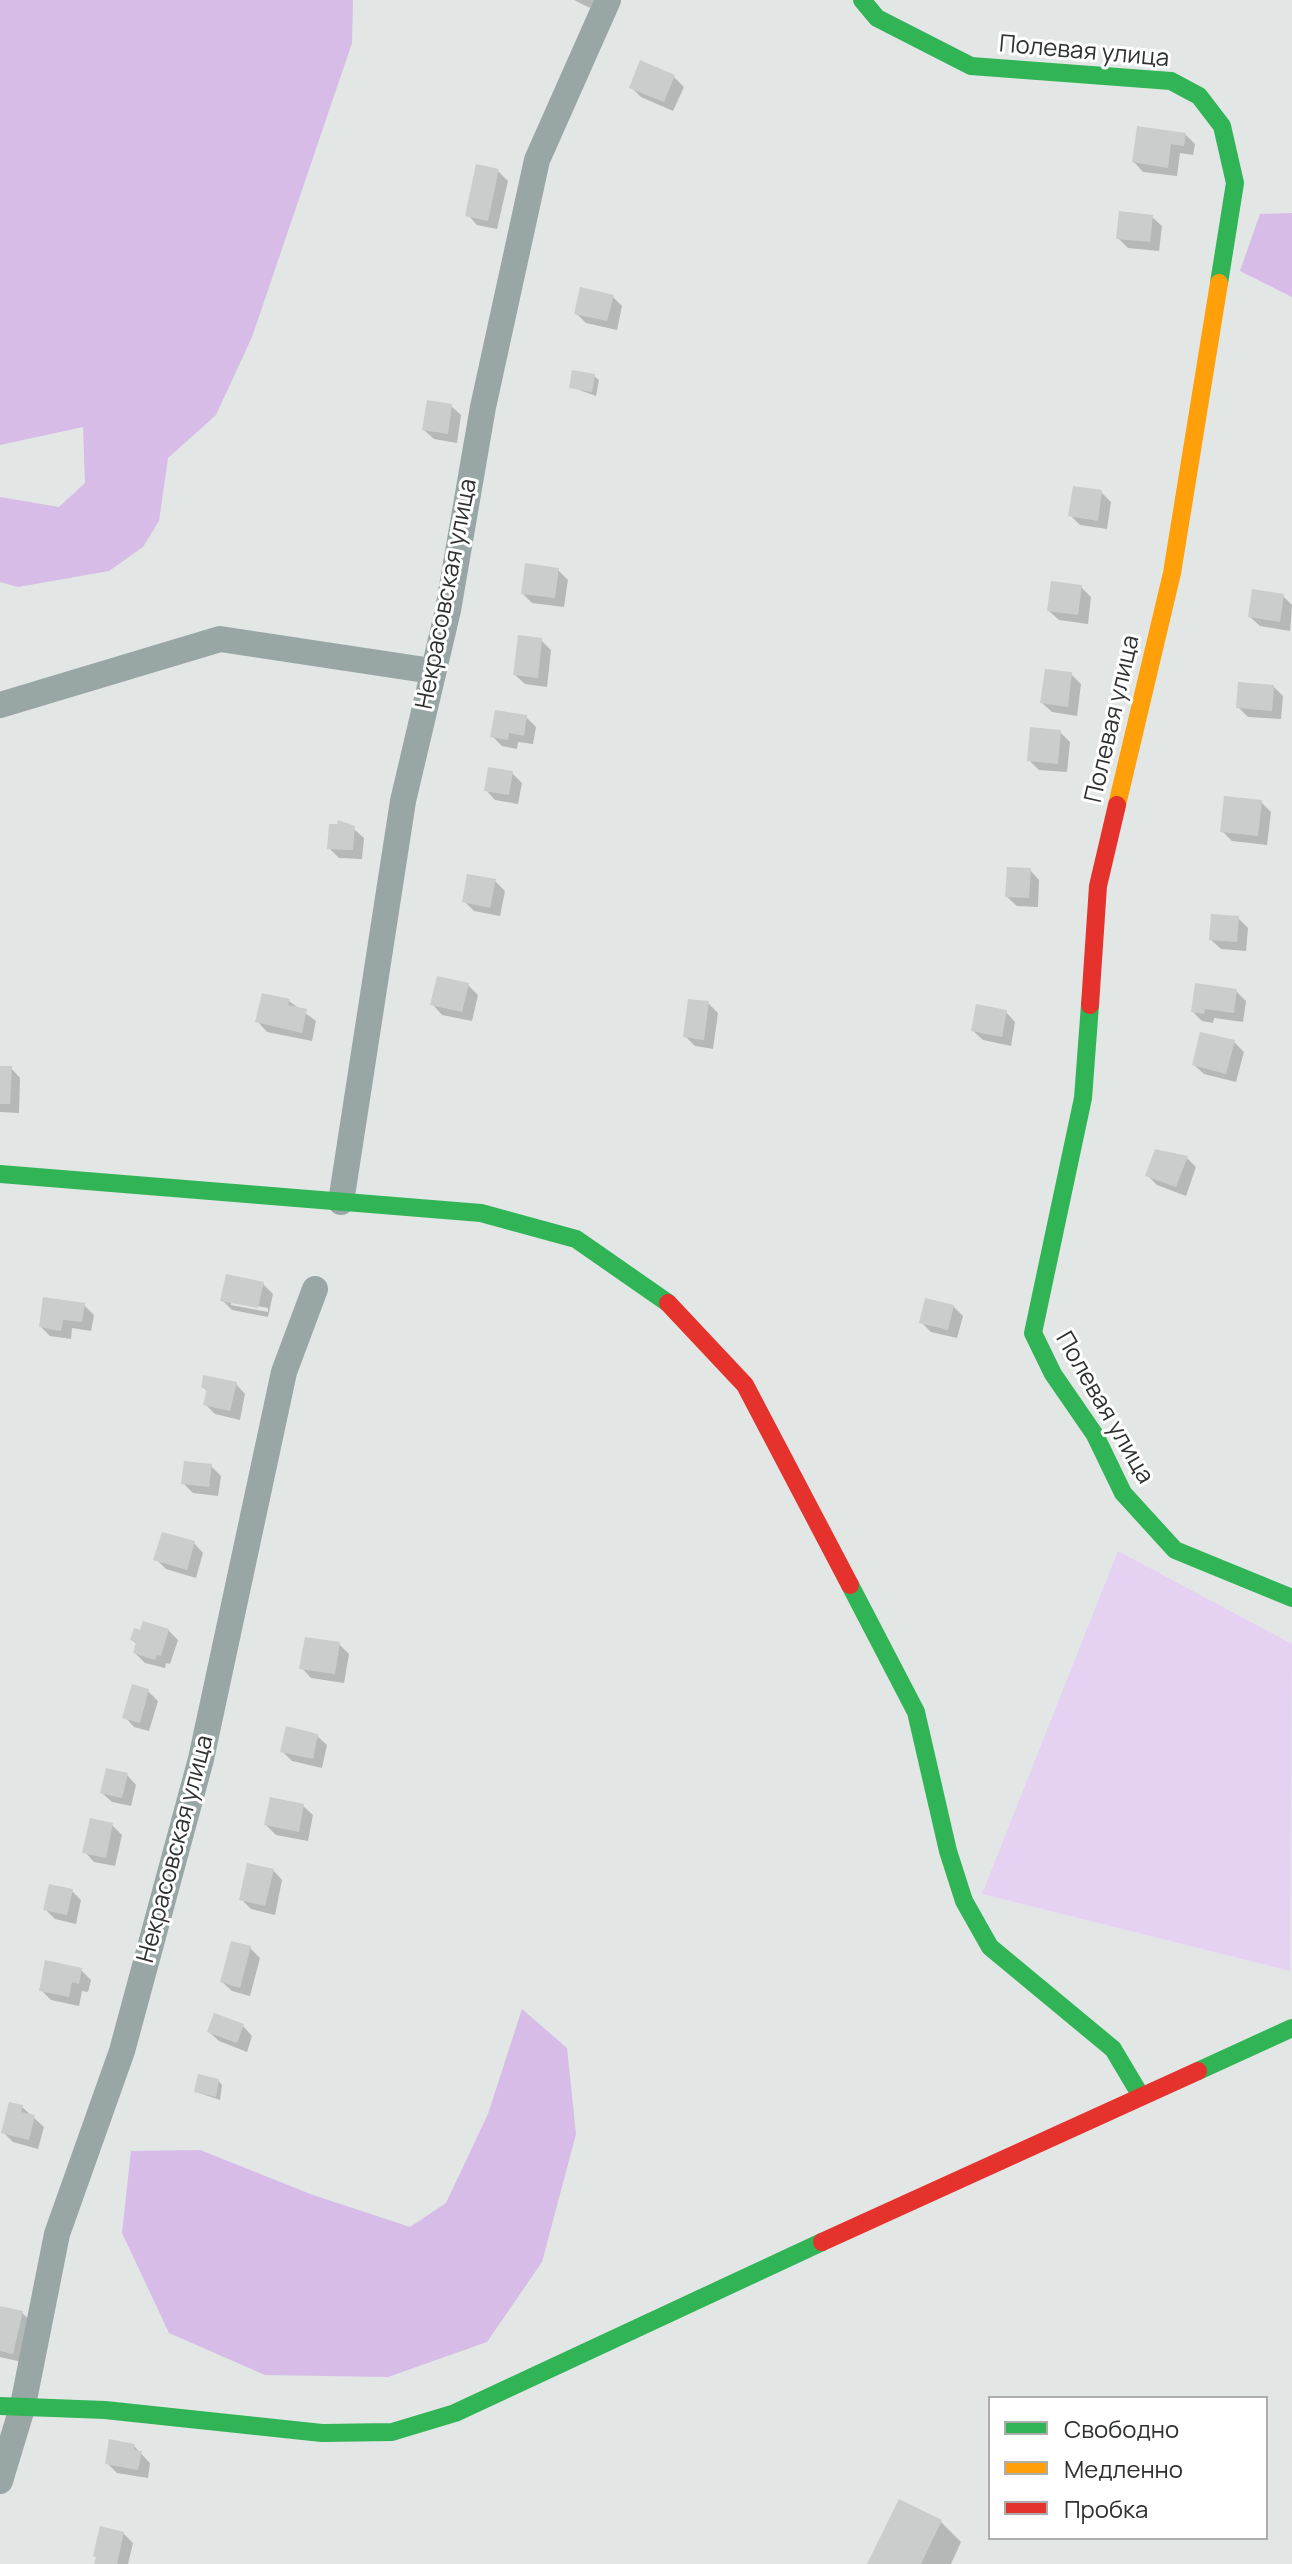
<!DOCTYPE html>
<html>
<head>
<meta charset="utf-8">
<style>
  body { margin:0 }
  #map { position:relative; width:1292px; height:2564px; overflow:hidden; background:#e2e6e5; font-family:Manrope,sans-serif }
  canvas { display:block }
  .legend { position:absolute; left:988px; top:2396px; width:280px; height:144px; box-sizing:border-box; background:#fff; border:2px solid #acadad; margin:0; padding:10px 14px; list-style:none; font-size:24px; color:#303232 }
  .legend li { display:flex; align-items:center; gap:16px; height:40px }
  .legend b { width:40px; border:2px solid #acadad }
</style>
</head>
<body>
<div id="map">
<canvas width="1292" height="2564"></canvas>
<ul class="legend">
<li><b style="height:10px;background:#30b455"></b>Свободно</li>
<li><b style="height:10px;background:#ff9f0a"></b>Медленно</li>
<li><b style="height:10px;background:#e5322d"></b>Пробка</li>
</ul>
</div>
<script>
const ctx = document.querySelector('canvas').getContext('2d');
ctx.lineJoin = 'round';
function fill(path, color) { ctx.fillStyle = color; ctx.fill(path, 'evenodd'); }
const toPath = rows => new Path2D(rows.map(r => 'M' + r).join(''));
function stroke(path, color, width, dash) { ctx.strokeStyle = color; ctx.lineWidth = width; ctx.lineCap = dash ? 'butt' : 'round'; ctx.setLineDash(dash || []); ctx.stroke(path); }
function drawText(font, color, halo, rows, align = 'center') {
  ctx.font = font + ' Manrope,sans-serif'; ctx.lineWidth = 6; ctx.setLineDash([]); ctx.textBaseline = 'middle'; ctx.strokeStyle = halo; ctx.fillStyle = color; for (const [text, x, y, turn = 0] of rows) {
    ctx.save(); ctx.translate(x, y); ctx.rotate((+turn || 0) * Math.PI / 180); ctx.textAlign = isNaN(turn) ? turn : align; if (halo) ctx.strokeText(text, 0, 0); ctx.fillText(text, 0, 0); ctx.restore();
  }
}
fill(toPath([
  [1118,1551,1292,1644,1290,1971,982,1894]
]), '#e5d2f2');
fill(toPath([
  [0,0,353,0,352,43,252,337,216,415,168,458,159,521,143,547,109,571,18,587,0,582,0,497,59,507,85,483,83,427,0,445],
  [1292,213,1292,297,1240,271,1260,214],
  [522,2009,567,2048,576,2134,542,2262,487,2342,388,2377,265,2375,169,2333,122,2233,131,2151,200,2150,313,2195,410,2227,446,2203,488,2114]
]), '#d6bce7');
fill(toPath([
  [574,0,594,0,590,8],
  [674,77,684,87,673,111,641,97,631,87],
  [1185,134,1195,144,1193,155,1180,153,1177,176,1143,172,1134,162],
  [498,171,508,181,497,229,477,225,468,215],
  [1152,217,1162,226,1159,251,1128,248,1118,238],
  [613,297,622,306,617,330,586,323,576,313],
  [594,376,599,380,596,396,571,387],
  [451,406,461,415,457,443,434,439,424,430],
  [1101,492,1111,502,1107,529,1080,525,1071,516],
  [558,570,568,580,564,607,532,603,523,594],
  [1081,587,1091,597,1088,624,1059,620,1049,611],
  [1283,596,1292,605,1290,631,1260,626,1250,617],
  [541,640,551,650,547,687,525,684,515,675],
  [1071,674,1081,684,1077,716,1052,712,1042,703],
  [1273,686,1283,696,1281,719,1248,717,1238,707],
  [526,717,536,727,533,744,518,742,517,749,502,746,492,736],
  [1060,732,1070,742,1067,772,1039,770,1029,760],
  [512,773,522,783,518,804,495,800,486,790],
  [1261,802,1271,812,1267,845,1232,841,1222,831],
  [347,823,364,838,362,859,339,858,329,848,331,826],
  [1030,870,1039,880,1038,907,1017,906,1007,897],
  [495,881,505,891,500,916,474,911,464,901],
  [1238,918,1248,928,1246,951,1221,949,1211,940],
  [468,985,478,995,472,1021,442,1015,433,1005],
  [1236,991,1246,1001,1243,1022,1214,1018,1213,1023,1202,1021,1193,1012],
  [289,1001,316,1021,312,1041,267,1032,258,1022],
  [708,1003,718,1013,713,1049,695,1046,685,1036],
  [1006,1012,1015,1022,1011,1046,983,1040,973,1031],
  [1234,1042,1244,1052,1236,1082,1204,1074,1194,1065],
  [0,1068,11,1068,20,1078,19,1113,0,1112],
  [1187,1158,1196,1167,1186,1196,1157,1185,1147,1175],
  [263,1284,273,1294,268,1317,232,1310,222,1300],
  [231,1301,268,1308,268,1312,231,1305],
  [84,1305,94,1315,91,1331,72,1328,71,1339,50,1336,41,1327],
  [953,1306,963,1316,957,1338,931,1332,921,1322],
  [236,1384,245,1394,240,1420,215,1414,206,1405,208,1392,203,1387],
  [211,1466,221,1476,218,1496,193,1493,183,1483],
  [194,1543,203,1553,196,1578,166,1569,156,1559],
  [168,1630,178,1640,170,1664,166,1663,165,1668,145,1663,135,1653,138,1645,132,1640],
  [339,1644,349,1654,344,1683,311,1678,302,1668],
  [148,1691,158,1701,149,1731,134,1727,125,1717],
  [317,1736,327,1745,322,1768,292,1761,282,1751],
  [127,1775,136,1785,131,1806,112,1802,102,1793],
  [303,1806,313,1815,308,1841,276,1835,266,1825],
  [112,1825,122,1835,115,1866,94,1862,85,1852],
  [273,1870,282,1880,275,1915,251,1909,241,1899],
  [72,1891,81,1900,76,1924,55,1919,46,1910],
  [250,1948,260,1958,250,1996,232,1991,222,1982],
  [81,1970,91,1980,88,1992,82,1991,79,2006,51,2000,41,1990],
  [243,2026,252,2036,247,2052,219,2041,209,2032],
  [218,2080,222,2085,220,2100,196,2092],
  [22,2107,44,2127,38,2149,13,2142,3,2132],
  [0,2308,22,2313,32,2322,22,2362,0,2357],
  [134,2446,150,2463,148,2478,117,2473,107,2463],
  [941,2522,961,2542,951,2564,869,2564],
  [123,2533,133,2543,128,2564,96,2564]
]), '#0003');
fill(toPath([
  [640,60,675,75,664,102,629,88],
  [1137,126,1186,133,1184,146,1171,144,1168,168,1132,162],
  [476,164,499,169,488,221,465,216],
  [1119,211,1153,215,1150,242,1116,239],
  [580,287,614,295,607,321,574,314],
  [572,370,595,374,592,392,569,388],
  [427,400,452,404,448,434,422,430],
  [1073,486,1102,490,1098,521,1068,516],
  [525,563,559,568,555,598,521,594],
  [1051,581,1082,585,1078,615,1047,611],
  [1252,589,1284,594,1280,622,1248,617],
  [518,635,542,638,538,678,513,675],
  [1045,669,1072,672,1068,707,1040,703],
  [1238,682,1274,685,1272,711,1236,708],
  [495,710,527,715,524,736,509,733,508,740,490,737],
  [1030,727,1061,730,1058,764,1027,761],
  [488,767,513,771,509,795,484,791],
  [1224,796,1262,800,1258,836,1220,832],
  [338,820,355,826,353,850,327,849,329,824,337,824],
  [1007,867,1031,868,1029,898,1005,897],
  [467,874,496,879,490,908,462,902],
  [1211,914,1239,916,1237,942,1209,940],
  [437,976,469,983,462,1012,430,1005],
  [1195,983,1237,989,1234,1013,1205,1009,1204,1014,1191,1012],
  [262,993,290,999,288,1005,307,1009,302,1033,255,1022],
  [688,999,709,1001,704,1040,683,1037],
  [976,1004,1007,1010,1002,1037,971,1031],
  [1200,1032,1235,1040,1226,1074,1192,1065],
  [0,1066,12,1066,10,1104,0,1104],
  [1155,1149,1188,1156,1176,1187,1145,1176],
  [226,1274,264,1282,258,1308,220,1301],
  [43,1297,85,1303,82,1322,63,1320,61,1331,39,1327],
  [925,1298,954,1305,948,1330,919,1323],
  [203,1375,237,1382,230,1411,203,1405,207,1389,201,1388],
  [184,1461,212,1464,209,1487,181,1484],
  [162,1532,195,1541,187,1570,153,1560],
  [143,1621,169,1629,161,1656,157,1655,155,1660,133,1653,136,1642,130,1640,134,1628,140,1630],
  [305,1637,340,1642,335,1674,299,1669],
  [132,1684,149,1689,140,1723,122,1718],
  [286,1726,318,1734,313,1759,280,1752],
  [106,1768,128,1773,122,1798,100,1793],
  [270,1797,304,1804,299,1832,264,1825],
  [90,1818,113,1823,106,1858,82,1853],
  [247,1863,274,1869,265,1906,239,1900],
  [49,1884,73,1889,67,1915,43,1910],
  [231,1941,251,1946,240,1988,220,1982],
  [45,1960,82,1968,79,1984,72,1982,69,1997,39,1991],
  [214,2013,244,2024,237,2043,207,2032],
  [198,2074,219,2079,216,2097,194,2092],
  [9,2102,23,2105,21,2112,35,2115,29,2140,1,2133],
  [0,2306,23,2311,13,2354,0,2351],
  [109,2439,135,2444,134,2450,142,2451,138,2470,105,2464],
  [899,2499,942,2520,921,2564,867,2564],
  [100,2526,124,2532,117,2564,94,2564,96,2557,93,2556]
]), '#cacdcc');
stroke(toPath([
  [0,705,220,639,432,671],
  [341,1202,403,801,448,610,483,407,537,160,608,0],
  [0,2481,23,2405,57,2234,122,2051,201,1759,284,1372,315,1289]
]), '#98a7a5', 26);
stroke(toPath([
  [862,0,877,18,971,66,1171,81,1199,96,1222,126,1235,183,1219,283],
  [1090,1005,1083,1098,1033,1333,1053,1374,1095,1435,1123,1493,1175,1550,1292,1598],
  [0,1174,481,1213,576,1239,668,1303],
  [850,1585,916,1712,948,1851,964,1901,990,1947,1113,2049,1141,2096],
  [1198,2071,1292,2028],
  [0,2406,105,2410,322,2433,392,2432,455,2413,822,2242]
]), '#30b455', 18);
stroke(toPath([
  [1117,805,1172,573,1219,283]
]), '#ff9f0a', 18);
stroke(toPath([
  [1090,1005,1098,886,1117,805],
  [668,1303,745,1385,850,1585],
  [822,2242,1198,2071]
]), '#e5322d', 18);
drawText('24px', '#303232', '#fff', [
  ["Полевая улица",1084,52,5],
  ["Некрасовская улица",447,594,-79],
  ["Полевая улица",1113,719,-77],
  ["Полевая улица",1104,1408,60],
  ["Некрасовская улица",176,1849,-75]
]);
</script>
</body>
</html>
